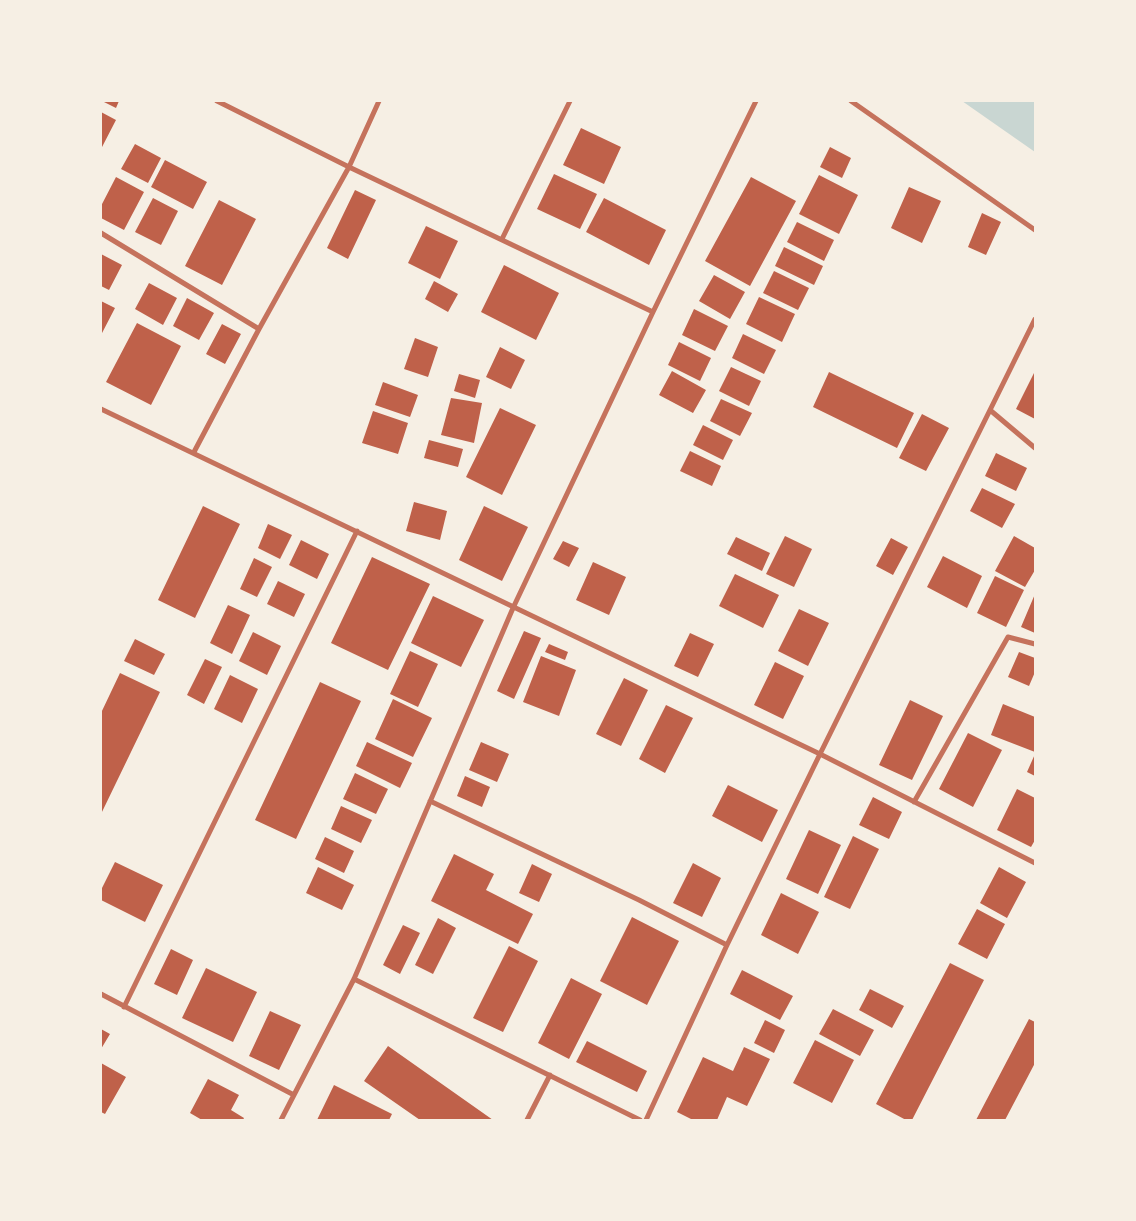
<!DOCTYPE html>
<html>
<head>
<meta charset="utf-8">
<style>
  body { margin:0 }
  #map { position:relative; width:1136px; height:1221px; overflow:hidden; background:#f6efe4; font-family:Commissioner,sans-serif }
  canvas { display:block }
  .frame { position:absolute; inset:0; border:102px solid #f6efe4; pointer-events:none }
</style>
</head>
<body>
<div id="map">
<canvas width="1136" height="1221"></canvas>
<div class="frame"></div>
</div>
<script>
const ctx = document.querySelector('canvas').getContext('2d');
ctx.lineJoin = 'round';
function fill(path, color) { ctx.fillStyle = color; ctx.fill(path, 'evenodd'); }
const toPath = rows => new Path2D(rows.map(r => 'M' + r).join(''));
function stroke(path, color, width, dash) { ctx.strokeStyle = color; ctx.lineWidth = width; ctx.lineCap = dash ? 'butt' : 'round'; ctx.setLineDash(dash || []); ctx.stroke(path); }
fill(toPath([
  [962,101,1035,101,1035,152]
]), '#c9d6d2');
fill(toPath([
  [102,101,119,101,116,108],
  [101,112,116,120,101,149],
  [581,128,621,147,604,184,563,165],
  [135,144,161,158,148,183,121,169],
  [830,147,851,158,842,178,820,167],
  [165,160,207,182,193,209,151,187],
  [554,174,597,194,580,229,537,209],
  [819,175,858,195,839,234,799,214],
  [116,177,144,192,124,230,101,218,101,206],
  [751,177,796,201,750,286,705,261],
  [909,187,941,201,922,243,891,228],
  [355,190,376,200,348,259,327,248],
  [153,198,178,211,161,245,135,232],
  [604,198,666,230,649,265,586,232],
  [219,200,256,219,222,285,185,266],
  [982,213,1001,222,986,255,968,247],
  [797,222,834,240,824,261,787,242],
  [426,226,458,241,440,279,408,263],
  [784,247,823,266,814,285,775,266],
  [101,254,122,265,109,290,101,286],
  [504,265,559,293,536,340,481,312],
  [774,271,809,288,798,310,763,293],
  [714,275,745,292,730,319,699,301],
  [434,281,458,294,448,312,425,299],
  [149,283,177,298,163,325,135,309],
  [759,297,795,314,782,342,746,324],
  [187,298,214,313,199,340,173,326],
  [101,301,115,308,101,335],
  [694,309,728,326,715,351,682,335],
  [137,323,181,346,151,405,106,382],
  [222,324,241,334,225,364,206,354],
  [743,334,776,350,764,374,732,358],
  [415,338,438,347,428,377,404,369],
  [679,342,711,358,700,381,668,365],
  [500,347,525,360,511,389,486,377],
  [731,367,761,381,749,406,719,391],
  [672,371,706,390,693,413,659,395],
  [1035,371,1035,419,1016,409],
  [829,372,914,413,897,448,813,407],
  [459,374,480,380,475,398,454,391],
  [383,382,418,395,410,417,375,405],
  [451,398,482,403,474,443,441,435],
  [721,399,752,413,740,436,710,421],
  [500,408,536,425,502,495,466,477],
  [373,411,408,423,398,454,362,443],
  [922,414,949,428,926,471,899,458],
  [703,425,733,440,723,460,693,445],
  [429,440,463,449,458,467,424,458],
  [690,451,721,466,712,486,680,471],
  [996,453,1027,468,1016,491,985,476],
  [982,488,1015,504,1002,528,970,511],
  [414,502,447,511,440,540,406,531],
  [203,506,240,524,195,618,158,600],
  [484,506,528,527,502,581,459,560],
  [268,524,292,535,280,559,258,548],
  [785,536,812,549,794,587,766,574],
  [1014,536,1035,548,1035,570,1025,587,995,571],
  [736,537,770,553,762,571,727,554],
  [891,538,908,547,893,575,876,566],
  [301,540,329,554,317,579,289,565],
  [563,541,579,548,569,567,553,559],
  [943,556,982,576,967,608,927,587],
  [372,557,430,584,388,670,331,643],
  [254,558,272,567,257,597,240,589],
  [593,562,626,577,609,615,576,600],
  [735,574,779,595,763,628,719,606],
  [995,576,1024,590,1006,627,977,613],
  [278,581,305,594,294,617,267,604],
  [1035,594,1035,633,1021,627],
  [433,596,484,620,461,667,411,643],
  [228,605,250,615,232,654,210,643],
  [799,609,829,623,808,666,778,651],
  [524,631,541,638,514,699,497,691],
  [253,632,281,646,267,675,239,661],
  [690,633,714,644,698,677,674,666],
  [135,639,165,654,154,675,124,661],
  [549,644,568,652,565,660,545,652],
  [410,651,438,664,418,707,390,694],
  [1019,652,1035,658,1035,672,1029,686,1008,677],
  [541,656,576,670,559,716,523,702],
  [205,659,222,667,204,704,187,695],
  [775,662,804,676,783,719,754,705],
  [120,673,160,692,101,814,101,713],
  [230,675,258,689,242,723,214,709],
  [624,678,648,690,621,746,596,734],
  [320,682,361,701,296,839,255,820],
  [393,699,432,718,413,757,375,739],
  [910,700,943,716,912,780,879,765],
  [1003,704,1035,717,1035,752,991,735],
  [666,705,693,718,665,773,639,759],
  [968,733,1002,750,973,807,939,789],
  [367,742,412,763,400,788,356,766],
  [481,742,509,754,497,782,469,770],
  [1035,754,1035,776,1027,772],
  [355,773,388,789,376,814,343,799],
  [465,776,490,787,482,807,457,796],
  [728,785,778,810,762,842,712,816],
  [1017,789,1035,798,1035,840,1031,847,997,830],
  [873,797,902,812,889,839,859,825],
  [341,806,372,820,361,843,331,829],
  [809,830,841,845,818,894,786,879],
  [853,836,879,849,850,909,824,897],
  [325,837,354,851,344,873,315,859],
  [454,854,494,874,486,890,533,914,518,944,431,901],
  [115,862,163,885,145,922,101,900,101,890],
  [693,863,721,878,702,917,673,903],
  [532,864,552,874,539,902,519,893],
  [318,867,354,885,342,910,306,893],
  [999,867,1026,882,1007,918,980,903],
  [781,893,819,912,798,954,761,935],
  [977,909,1005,924,987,959,958,944],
  [632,917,679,941,647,1005,600,981],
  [438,918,456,928,433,974,415,965],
  [403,925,420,933,400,974,383,965],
  [509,946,538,961,503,1032,473,1018],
  [171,949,193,960,177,995,154,984],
  [950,963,984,980,912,1120,906,1120,876,1104],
  [206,968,257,992,233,1042,182,1018],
  [742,970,793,996,780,1020,730,994],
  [571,978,602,994,569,1059,538,1043],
  [870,989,904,1006,892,1028,859,1010],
  [833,1009,874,1030,860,1056,819,1034],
  [270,1011,301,1025,279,1070,249,1056],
  [1029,1019,1035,1022,1035,1063,1005,1120,976,1120],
  [765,1020,785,1030,774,1053,754,1043],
  [101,1029,110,1034,101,1049],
  [815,1040,854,1060,832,1103,793,1083],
  [587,1041,647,1071,637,1092,576,1062],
  [388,1046,493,1120,420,1120,364,1081],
  [744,1047,770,1059,747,1106,727,1097,717,1120,693,1120,677,1112,703,1057,733,1071],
  [101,1063,126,1077,105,1114,101,1112],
  [208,1079,239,1095,231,1110,244,1118,243,1120,202,1120,190,1113],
  [334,1085,392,1114,389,1120,317,1120]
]), '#bf614a');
stroke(toPath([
  [217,101,349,167,653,312],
  [851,101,1035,230],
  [101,233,259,329],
  [502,239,570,101],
  [101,409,820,754,1035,863],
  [990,410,1035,448],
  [194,452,259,329,349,167,379,101],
  [430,801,639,900,727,945],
  [914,802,1008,637,1035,644],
  [354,979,640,1120],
  [101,994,294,1095],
  [124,1007,357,531],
  [281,1120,354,979,513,608,653,312,756,101],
  [527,1120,550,1075],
  [646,1120,727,945,820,754,1035,319]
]), '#c5725c', 5);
</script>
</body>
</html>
